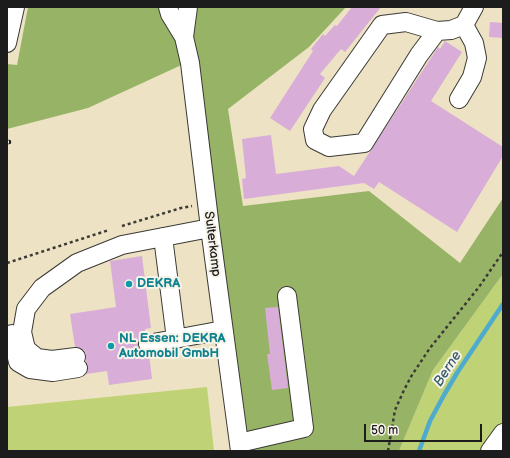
<!DOCTYPE html>
<html>
<head>
<meta charset="utf-8">
<style>
  body { margin:0 }
  #map { position:relative; width:510px; height:458px; overflow:hidden; background:#ede2c3; font-family:"Balsamiq Sans",sans-serif }
  canvas { display:block }
  .frame { position:absolute; inset:0; border:8px solid #1c1c1c; pointer-events:none }
  .scale { position:absolute; left:364px; top:424px; width:118px; height:18px; box-sizing:border-box; border:2px solid #1c1c1c; border-top:0; padding-left:5px; font-size:12px; line-height:14px; white-space:nowrap; color:#1c1c1c; -webkit-text-stroke:3px #f7f3e8; paint-order:stroke }
</style>
</head>
<body>
<div id="map">
<canvas width="510" height="458"></canvas>
<div class="frame"></div>
<div class="scale">50 m</div>
</div>
<script>
const ctx = document.querySelector('canvas').getContext('2d');
ctx.lineJoin = 'round';
function fill(path, color) { ctx.fillStyle = color; ctx.fill(path, 'evenodd'); }
const toPath = rows => new Path2D(rows.map(r => 'M' + r).join(''));
function stroke(path, color, width, dash) { ctx.strokeStyle = color; ctx.lineWidth = width; ctx.lineCap = dash ? 'butt' : 'round'; ctx.setLineDash(dash || []); ctx.stroke(path); }
function drawText(font, color, halo, rows, align = 'center') {
  ctx.font = font + ' "Balsamiq Sans",sans-serif'; ctx.lineWidth = 4; ctx.setLineDash([]); ctx.textBaseline = 'middle'; ctx.strokeStyle = halo; ctx.fillStyle = color; for (const [text, x, y, turn = 0] of rows) {
    ctx.save(); ctx.translate(x, y); ctx.rotate((+turn || 0) * Math.PI / 180); ctx.textAlign = isNaN(turn) ? turn : align; if (halo) ctx.strokeText(text, 0, 0); ctx.fillText(text, 0, 0); ctx.restore();
  }
}
fill(toPath([
  [503,274,503,451,399,451,433,370],
  [207,387,214,451,7,451,7,407]
]), '#bfd275');
fill(toPath([
  [28,7,168,7,188,62,88,108,7,129,7,64,17,65],
  [189,7,346,7,309,47,228,109,243,206,369,191,460,263,503,198,503,274,433,370,399,451,242,451]
]), '#97b466');
stroke(toPath([
  [419,451,430,421,444,395,457,373,503,304]
]), '#4fabcd', 4.5);
fill(toPath([
  [352,7,381,7,345,52,341,49,320,74,325,78,290,131,270,118,313,51,311,49,323,34,325,36,335,25,337,26],
  [490,22,503,23,503,38,489,37],
  [445,41,462,52,431,101,503,147,503,156,457,232,379,182,374,189,364,183,244,199,242,179,246,178,242,139,271,135,276,174,339,166,354,176,438,47,440,49],
  [142,256,151,328,145,329,146,334,141,336,138,341,138,346,140,351,144,354,149,354,152,379,109,385,107,371,86,374,88,367,86,361,86,355,85,351,80,348,75,347,70,314,116,307,110,261],
  [278,307,288,388,272,390,267,354,270,354,265,308]
]), '#d8aed8');
const minor = toPath([
  [168,7,170,14,184,37,190,63,210,228,240,451],
  [437,31,419,55,364,143,329,147,315,140,313,129,322,110,382,25,406,22,437,31,451,30,464,25,474,7],
  [184,37,188,7],
  [7,43,15,7],
  [459,99,472,77,477,58,474,43,464,25],
  [163,237,176,339],
  [12,334,12,337,18,362,30,369,53,372,78,368],
  [148,344,223,330],
  [76,357,52,360,37,358,26,349,22,332,26,309,42,288,77,263,122,245,210,228],
  [239,443,304,428,287,296],
  [490,451,503,433]
]);
stroke(minor, '#3b3a35', 20);
stroke(toPath([
  [122,226,181,208,192,206],
  [7,263,109,230],
  [388,451,395,410,404,390,412,375,430,348,479,287,503,252]
]), '#3b3a35', 2.5, [3, 3]);
stroke(minor, '#fff', 18);
const rail = toPath([
  [7,142,9,142]
]);
stroke(rail, '#1c1c1c', 4.5);
stroke(rail, '#f7f3e8', 3, [9]);
for (const [x, y, r, color] of [
  [129,284,4,"#0f9aa8"],
  [111,346,4,"#0f9aa8"]
]) { const dot = new Path2D(); dot.arc(x, y, r, 0, 2 * Math.PI); ctx.fillStyle = color; ctx.fill(dot); stroke(dot, '#f7f3e8', 1.5); }
drawText('13px', '#1c1c1c', '#f7f3e8', [
  ["Sulterkamp",212,244,83]
]);
drawText('bold 13px', '#0d838f', '#f7f3e8', [
  ["DEKRA",137,284],
  ["NL Essen: DEKRA",119,339],
  ["Automobil GmbH",119,354]
], 'left');
drawText('italic 14px', '#335c6c', '#f7f3e8', [
  ["Berne",448,369,-57]
]);
</script>
</body>
</html>
